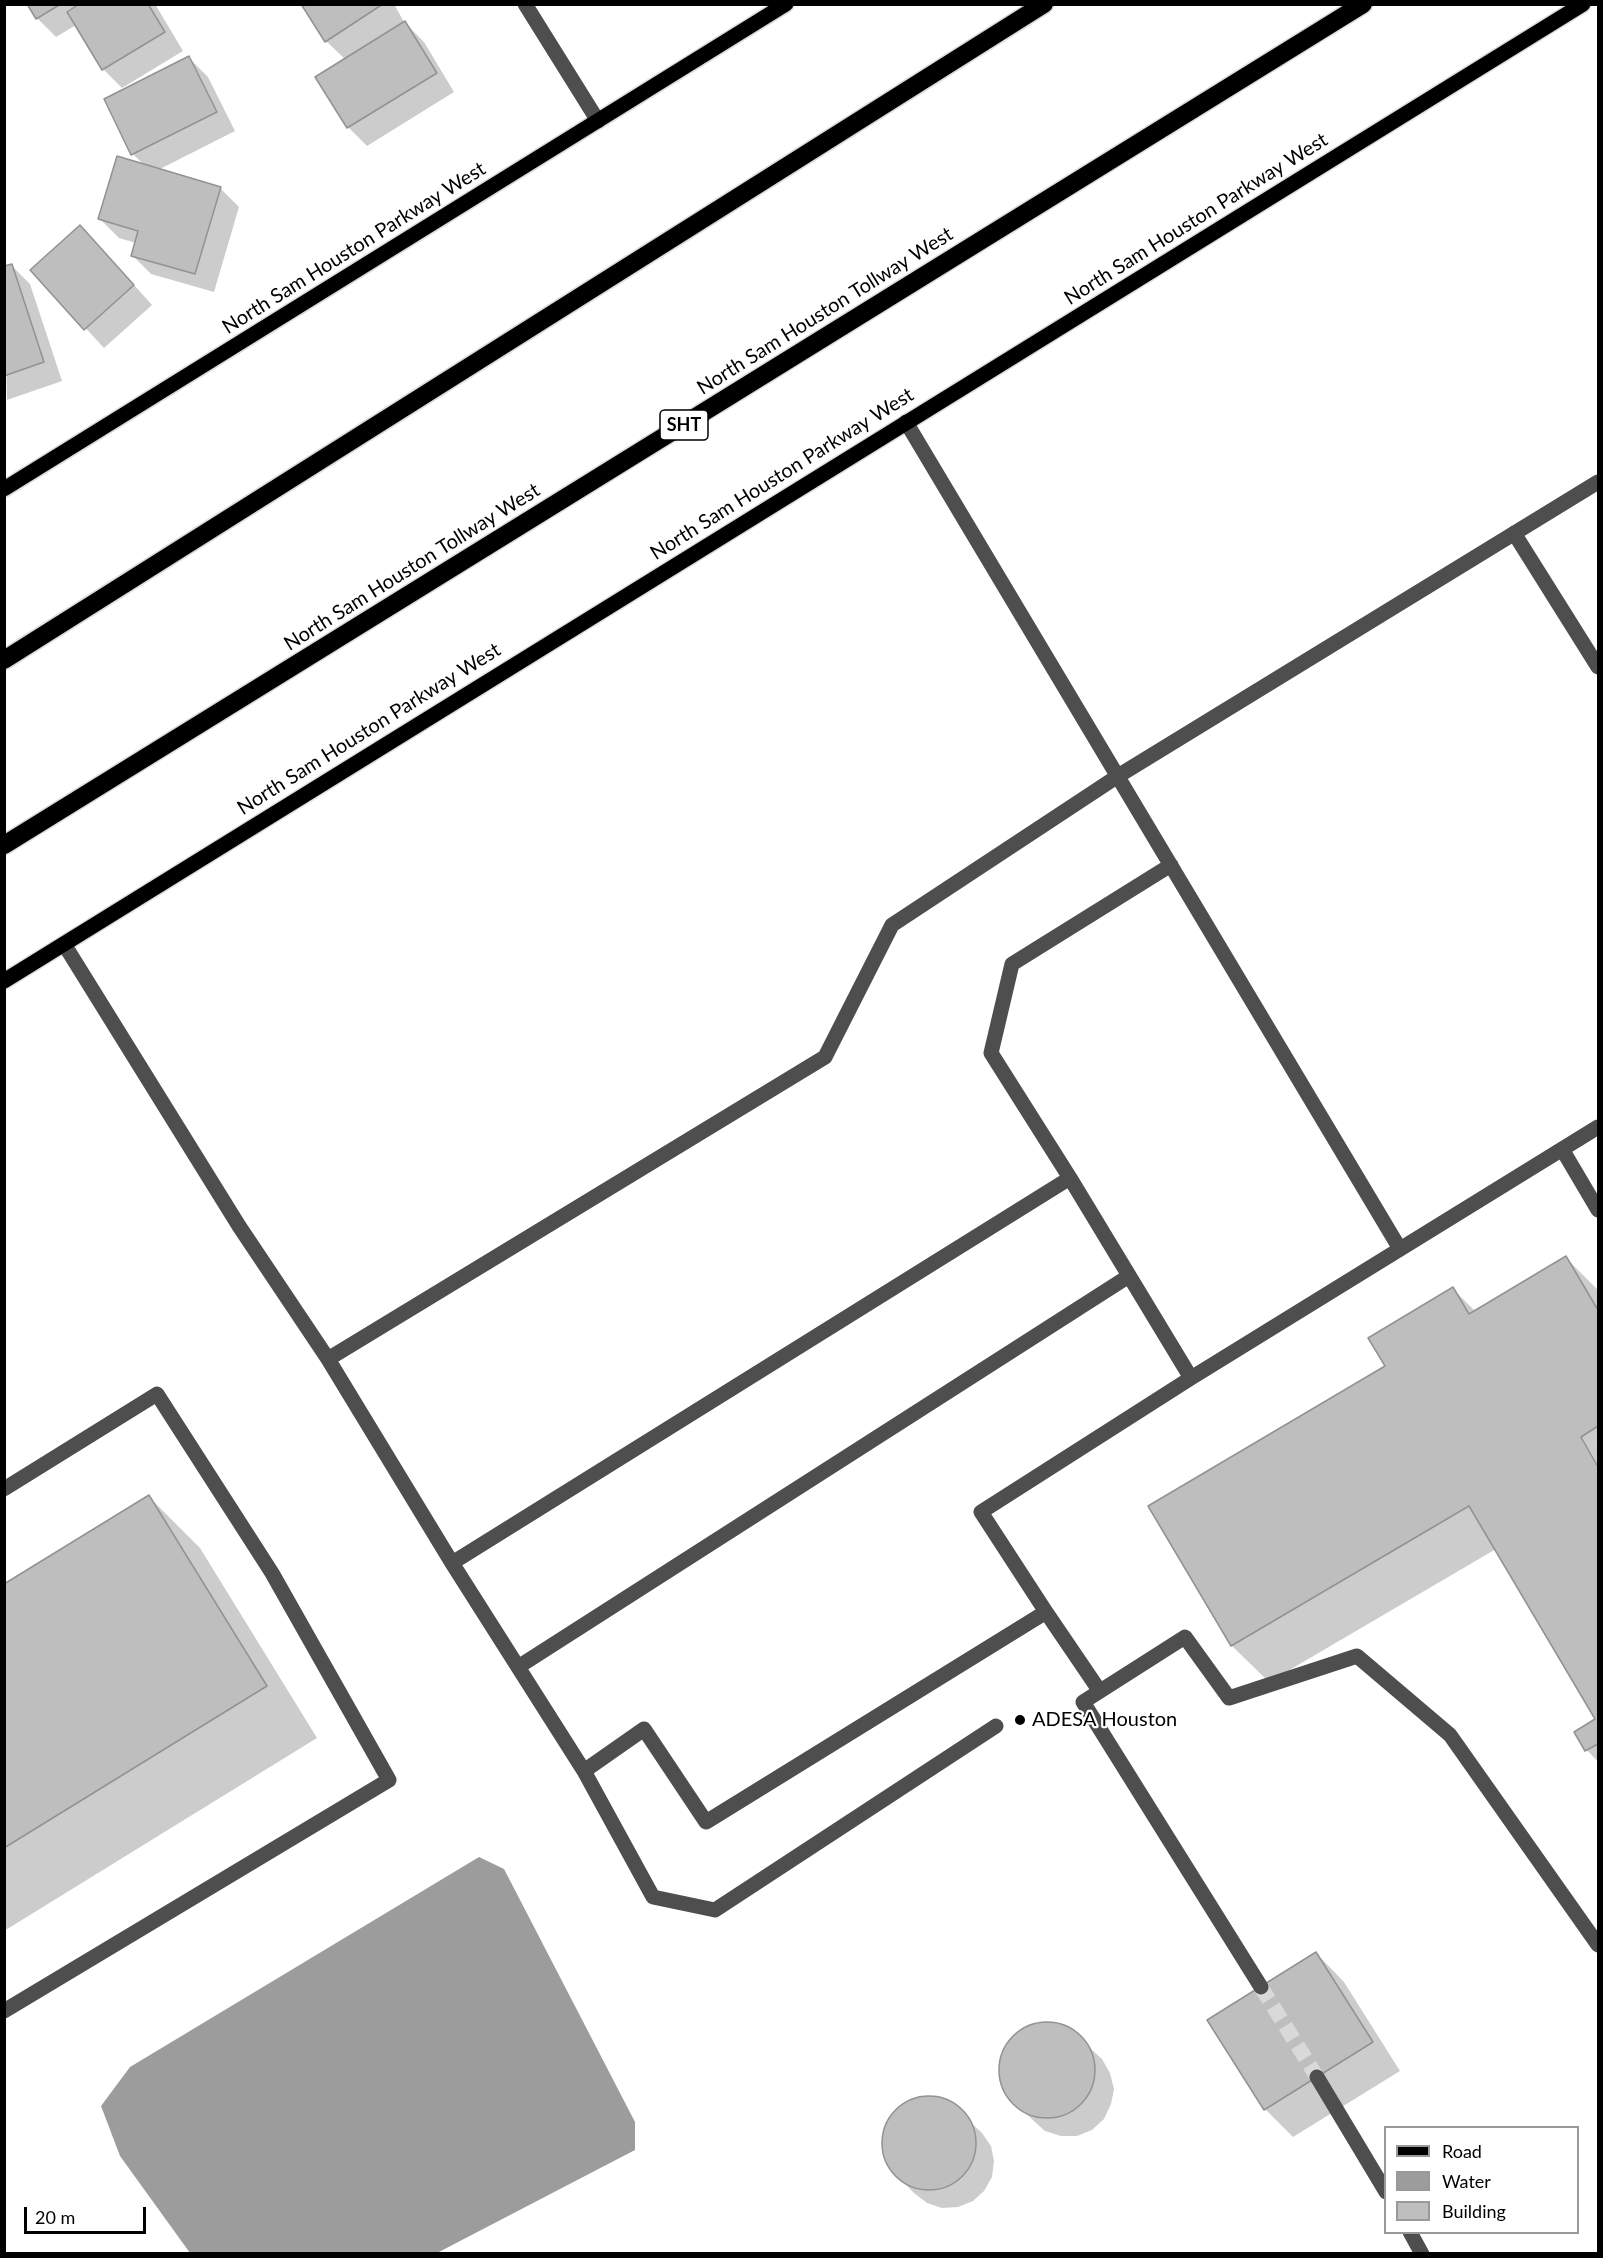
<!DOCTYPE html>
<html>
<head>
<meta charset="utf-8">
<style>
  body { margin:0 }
  #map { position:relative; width:1603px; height:2258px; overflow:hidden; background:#fff; font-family:Lato,sans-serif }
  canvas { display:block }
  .frame { position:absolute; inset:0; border:6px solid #000; pointer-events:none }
  .legend { position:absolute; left:1384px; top:2126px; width:195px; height:108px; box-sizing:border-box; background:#fff; border:2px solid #999; margin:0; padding:8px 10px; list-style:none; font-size:18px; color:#000 }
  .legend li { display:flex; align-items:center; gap:12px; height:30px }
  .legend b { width:30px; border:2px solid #999 }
  .scale { position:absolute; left:24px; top:2207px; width:122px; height:27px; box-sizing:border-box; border:3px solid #000; border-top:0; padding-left:8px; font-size:18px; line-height:21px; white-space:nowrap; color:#000; -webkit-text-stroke:4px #fff; paint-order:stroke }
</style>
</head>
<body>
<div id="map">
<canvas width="1603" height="2258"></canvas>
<div class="frame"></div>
<ul class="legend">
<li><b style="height:8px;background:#000"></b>Road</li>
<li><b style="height:16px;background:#9c9c9c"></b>Water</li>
<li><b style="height:16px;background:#bebebe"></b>Building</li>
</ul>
<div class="scale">20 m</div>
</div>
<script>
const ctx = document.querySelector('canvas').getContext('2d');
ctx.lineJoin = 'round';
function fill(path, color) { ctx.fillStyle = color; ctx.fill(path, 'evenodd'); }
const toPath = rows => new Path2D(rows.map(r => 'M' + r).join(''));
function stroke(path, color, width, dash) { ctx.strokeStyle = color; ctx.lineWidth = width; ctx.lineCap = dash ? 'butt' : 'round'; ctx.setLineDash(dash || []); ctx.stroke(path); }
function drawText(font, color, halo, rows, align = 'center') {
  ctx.font = font + ' Lato,sans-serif'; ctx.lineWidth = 4.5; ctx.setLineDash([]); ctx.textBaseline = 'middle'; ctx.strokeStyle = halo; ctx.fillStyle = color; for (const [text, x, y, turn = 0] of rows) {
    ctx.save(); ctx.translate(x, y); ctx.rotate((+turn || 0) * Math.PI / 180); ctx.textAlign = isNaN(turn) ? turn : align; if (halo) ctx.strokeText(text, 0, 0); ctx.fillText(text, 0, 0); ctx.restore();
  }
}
fill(toPath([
  [479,1857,504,1869,635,2122,635,2150,437,2253,190,2253,120,2156,101,2106,130,2067]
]), '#9c9c9c');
fill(toPath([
  [28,4,155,4,183,51,122,88,103,69,76,25,56,37,37,18],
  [303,4,394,4,404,22,424,42,454,92,367,146,348,127,346,60,326,41],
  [189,58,208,77,235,131,158,170,220,188,239,207,214,292,151,274,132,255,136,243,119,238,100,219,145,166,133,154],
  [99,246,152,305,104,348,32,270],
  [11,265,30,284,62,381,7,400,4,268],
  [1566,1258,1598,1290,1598,1762,1587,1750,1576,1732,1597,1720,1496,1549,1269,1682,1232,1646,1151,1507,1388,1367,1453,1289,1476,1312],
  [149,1497,200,1548,317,1738,4,1931,4,1586],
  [1316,1953,1344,1982,1400,2071,1293,2137,1265,2109],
  [1037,2025,1054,2025,1069,2029,1102,2059,1110,2073,1114,2089,1111,2104,1104,2119,1092,2130,1077,2136,1061,2136,1045,2131,1013,2102,1004,2088,1000,2072,1002,2056,1010,2042,1022,2031],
  [935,2098,950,2103,982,2133,991,2146,994,2161,992,2177,984,2191,973,2201,958,2207,942,2208,927,2203,914,2193,894,2173,886,2160,883,2144,885,2129,893,2115,904,2104,919,2099]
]), '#0003');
const building = toPath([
  [27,4,61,4,36,19,27,4],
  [79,4,148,4,165,32,102,70,67,12,79,4],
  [301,4,383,4,325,42,301,4],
  [405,21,437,73,347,128,315,77,405,21],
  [189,56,217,112,131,155,104,99,189,56],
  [117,156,221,187,195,274,131,256,138,231,98,219,117,156],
  [80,225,134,285,84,330,30,270,80,225],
  [12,264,44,362,4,376,4,266,12,264],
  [1566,1256,1598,1310,1598,1426,1581,1437,1598,1467,1598,1744,1585,1751,1574,1732,1595,1719,1469,1506,1231,1646,1148,1506,1385,1366,1368,1338,1453,1287,1469,1314,1566,1256],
  [149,1495,267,1686,4,1848,4,1584,149,1495],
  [1316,1952,1373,2042,1264,2110,1207,2020,1316,1952],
  '999 2070a48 48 0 1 1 96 0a48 48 0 1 1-96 0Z',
  '882 2143a47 47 0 1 1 94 0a47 47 0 1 1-94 0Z'
]);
fill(building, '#bebebe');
stroke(building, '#929292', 1.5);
stroke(toPath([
  [1261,1987,1317,2077]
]), '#d9d9d9', 15, [15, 8]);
const major = toPath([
  [4,489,786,4],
  [4,981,1583,4]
]);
const highway = toPath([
  [4,660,1044,4],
  [4,845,1363,4]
]);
stroke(major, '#dbdbdb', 18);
stroke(highway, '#dbdbdb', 21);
stroke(toPath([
  [525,4,598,121],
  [906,422,1400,1249],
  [1514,533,1598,667],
  [64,944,239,1226,328,1359,825,1057,892,925,1118,776,1598,482],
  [1562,1149,1598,1210],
  [1070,1178,991,1053,1012,964,1171,865],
  [328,1359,452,1563,584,1771,653,1897,715,1910,996,1726],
  [4,1489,157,1394,272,1573,389,1780,4,2011],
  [452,1563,1070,1178,1191,1378],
  [1046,1612,1099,1690],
  [518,1667,1129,1276],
  [584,1771,644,1729,706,1822,1046,1612,981,1512,1191,1378,1598,1127],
  [1261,1987,1083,1702,1185,1637,1229,1698,1357,1656,1450,1735,1598,1945],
  [1317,2077,1386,2192],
  [1410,2232,1422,2254]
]), '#4e4e4e', 15);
stroke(major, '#000', 15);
stroke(highway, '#000', 18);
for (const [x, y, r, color] of [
  [1020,1720,6,"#000"]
]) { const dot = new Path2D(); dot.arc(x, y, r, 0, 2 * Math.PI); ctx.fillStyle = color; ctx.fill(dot); stroke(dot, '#fff', 2); }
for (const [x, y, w] of [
  [684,425,48]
]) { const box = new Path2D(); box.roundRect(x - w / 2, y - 15, w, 30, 4.5); ctx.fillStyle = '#fff'; ctx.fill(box); stroke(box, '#000', 1.5); }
drawText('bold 18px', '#000', null, [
  ["SHT",684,425]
]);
drawText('20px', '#000', '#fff', [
  ["North Sam Houston Parkway West",1196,219,-32],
  ["North Sam Houston Parkway West",354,248,-32],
  ["North Sam Houston Tollway West",825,311,-32],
  ["North Sam Houston Parkway West",782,474,-32],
  ["North Sam Houston Tollway West",412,567,-32],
  ["North Sam Houston Parkway West",369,729,-32]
]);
drawText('20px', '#000', '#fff', [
  ["ADESA Houston",1032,1720]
], 'left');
</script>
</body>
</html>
